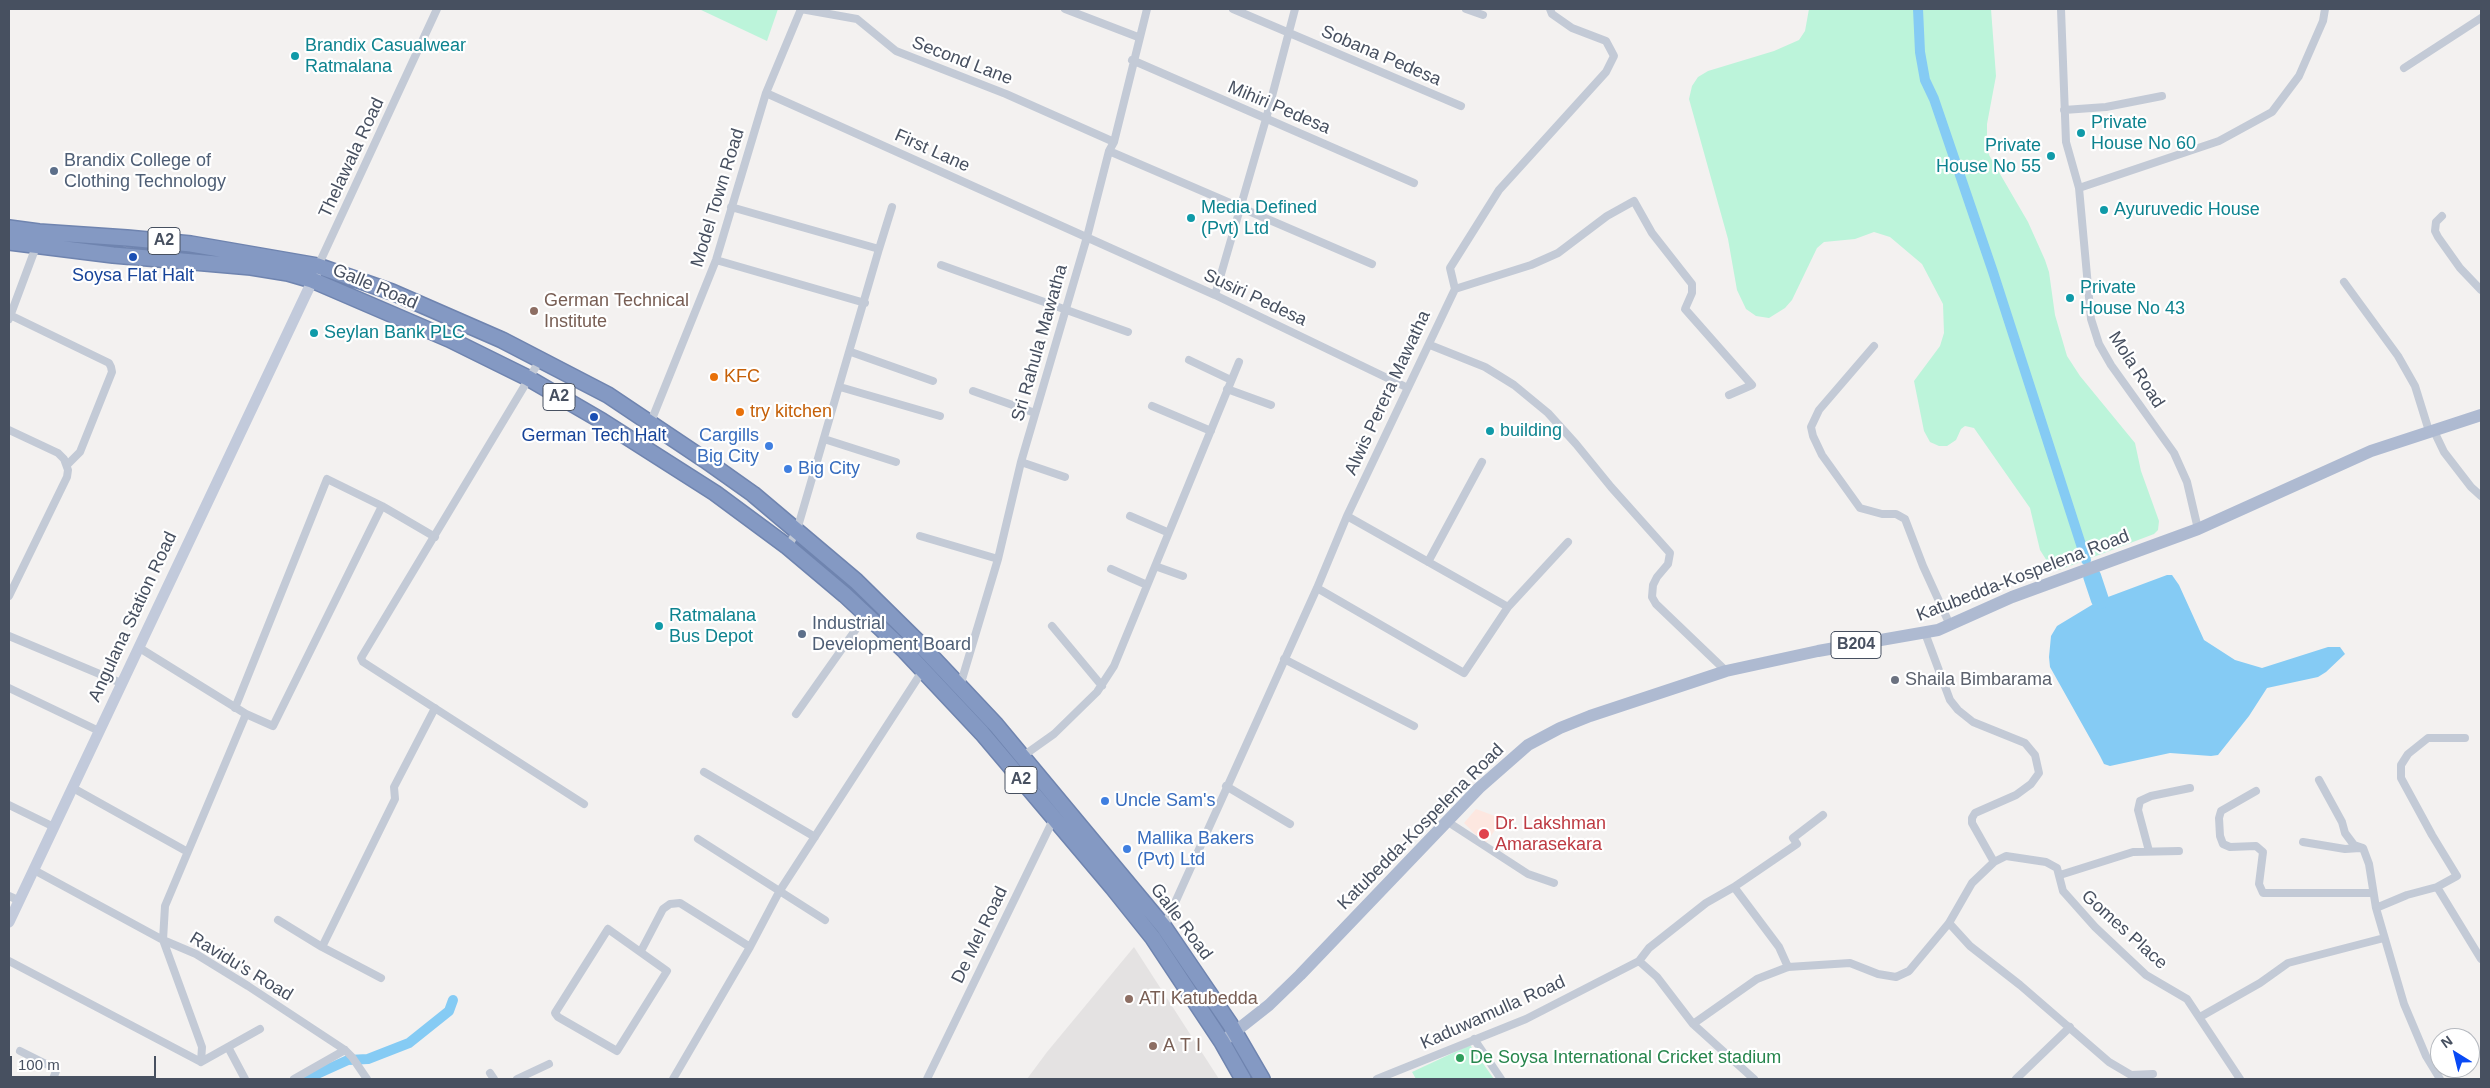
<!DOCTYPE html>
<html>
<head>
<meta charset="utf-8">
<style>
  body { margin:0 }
  #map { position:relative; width:2490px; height:1088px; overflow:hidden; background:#f3f1f0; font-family:Arial,sans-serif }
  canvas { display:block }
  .frame { position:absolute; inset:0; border:10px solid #475060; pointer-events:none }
  .north { position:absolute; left:2430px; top:1028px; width:50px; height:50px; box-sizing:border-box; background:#fff; border:1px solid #b5b9bf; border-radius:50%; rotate:324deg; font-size:14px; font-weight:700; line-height:20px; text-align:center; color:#475060 }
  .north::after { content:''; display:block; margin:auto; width:18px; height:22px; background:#094af5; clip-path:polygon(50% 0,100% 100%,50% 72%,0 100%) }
  .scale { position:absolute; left:10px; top:1056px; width:146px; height:22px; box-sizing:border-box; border:2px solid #475060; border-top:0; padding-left:6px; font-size:15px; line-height:18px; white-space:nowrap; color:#475060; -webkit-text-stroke:4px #fff; paint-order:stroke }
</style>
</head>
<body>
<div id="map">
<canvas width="2490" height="1088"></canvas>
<div class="frame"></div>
<div class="north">N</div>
<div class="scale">100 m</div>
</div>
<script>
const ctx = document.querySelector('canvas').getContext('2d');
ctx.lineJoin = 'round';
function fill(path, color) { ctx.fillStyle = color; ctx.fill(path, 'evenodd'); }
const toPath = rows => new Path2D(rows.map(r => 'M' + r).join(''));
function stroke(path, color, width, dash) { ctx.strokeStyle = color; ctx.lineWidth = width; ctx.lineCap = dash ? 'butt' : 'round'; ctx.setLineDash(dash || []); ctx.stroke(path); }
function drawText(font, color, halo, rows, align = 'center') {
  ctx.font = font + ' Arial,sans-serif'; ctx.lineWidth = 4.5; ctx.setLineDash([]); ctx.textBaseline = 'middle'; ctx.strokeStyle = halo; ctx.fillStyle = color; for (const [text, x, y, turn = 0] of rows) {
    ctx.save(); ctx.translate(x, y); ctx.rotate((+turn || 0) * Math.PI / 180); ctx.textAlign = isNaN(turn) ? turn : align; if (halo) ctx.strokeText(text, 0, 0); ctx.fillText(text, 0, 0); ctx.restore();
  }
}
fill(toPath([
  [1134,947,1219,1079,1027,1079,1047,1052]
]), '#e4e2e2');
fill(toPath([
  [1476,809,1503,819,1485,844,1464,823]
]), '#fde7e0');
fill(toPath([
  [699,9,778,9,767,41],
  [1809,9,1991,9,1996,76,1987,124,1987,140,1989,155,2028,222,2045,260,2049,272,2055,315,2067,356,2080,376,2135,443,2141,471,2159,521,2158,530,2154,534,2059,570,2052,569,2040,550,2030,508,1974,428,1965,426,1961,429,1956,440,1947,446,1939,446,1930,442,1924,431,1914,381,1940,346,1944,333,1943,304,1922,264,1890,237,1874,232,1855,239,1824,242,1817,248,1792,300,1785,308,1769,318,1756,316,1746,309,1737,290,1728,239,1689,99,1692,86,1698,77,1708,71,1774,51,1799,40,1805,31],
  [1470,1045,1494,1079,1416,1079,1412,1072]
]), '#bcf4da');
fill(toPath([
  [2167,575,2172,575,2179,585,2204,640,2235,660,2262,668,2328,647,2340,647,2345,654,2326,672,2318,677,2267,688,2249,716,2218,755,2211,756,2170,753,2110,766,2104,764,2100,756,2050,667,2049,657,2051,636,2057,626,2100,600]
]), '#85cbf4');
stroke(toPath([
  [1918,9,1920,52,1925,80,1934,99,1993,272,2086,560],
  [306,1079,348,1060,368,1059,409,1043,449,1011,453,1000]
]), '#85cbf4', 10);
stroke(toPath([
  [2092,576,2100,600]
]), '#85cbf4', 18);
const highway = toPath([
  [9,228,39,232,127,238,191,244,318,266,392,292,502,340,608,395,705,460,753,494,856,581,916,640,996,725,1164,927,1230,1024,1262,1079],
  [9,242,113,255,251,267,288,273,312,280,449,339,528,378,602,421,715,493,788,547,845,595,905,651,982,733,1113,888,1153,938,1222,1042,1243,1079]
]);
stroke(highway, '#6f84af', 18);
stroke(toPath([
  [801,9,857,19,896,51,1006,94,1114,142],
  [1065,9,1138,37],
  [1233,9,1461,106],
  [1466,9,1483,15],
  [2061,9,2066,142,2079,188,2091,319,2099,344,2111,365,2174,453,2187,482,2198,529],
  [1132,60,1414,183],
  [2404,68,2481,18],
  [766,93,1215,295,1408,388],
  [2064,110,2106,107,2162,96],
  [1109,151,1372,264],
  [2079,188,2219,141,2272,112,2299,76,2323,21,2325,9],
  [731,207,879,249,797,530,788,547],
  [2442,216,2436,222,2435,231,2438,237,2460,268,2481,290],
  [879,249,892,207],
  [716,260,865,303],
  [941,265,1128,332],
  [318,266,437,9],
  [2344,282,2398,356,2415,386,2429,431],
  [1455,289,1450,268,1499,190,1606,72,1614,56,1606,41,1572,28,1552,14,1550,9],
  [1215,295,1266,119,1295,9],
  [10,315,109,363,111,367,112,372,80,452,67,465],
  [9,319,37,244],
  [1430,345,1485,367,1514,385,1548,413,1576,444,1611,487,1670,553,1668,564,1657,577,1653,585,1652,597,1656,604,1726,671],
  [1874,346,1819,410,1811,427,1813,436,1822,455,1860,508,1882,514,1896,514,1905,519,1923,566,1950,625],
  [851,352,933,381],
  [540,360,361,658,363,662,584,804],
  [1189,360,1231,380],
  [840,387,940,416],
  [1227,389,1271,405],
  [973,391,1035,413],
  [1152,406,1211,431],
  [650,424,716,260,766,93,801,9],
  [2433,429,2444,452,2471,487,2481,496],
  [9,430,58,453,64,459,68,470,67,477,9,596],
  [824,439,896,462],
  [1021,462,1065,477],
  [1130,516,1167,532],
  [1347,516,1508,607],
  [920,536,998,559],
  [1428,562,1482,462],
  [1155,566,1183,576],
  [1111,569,1147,585],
  [1317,588,1464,673,1508,607,1568,542],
  [1052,626,1102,686],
  [1925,633,1950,700,1958,710,1973,722,2025,743,2035,755,2039,773,2031,784,2016,795,1975,813,1972,818,1972,823,1994,862,2006,856,2046,862,2057,868,2063,891,2095,927,2146,975,2187,999,2240,1079],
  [9,636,121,683],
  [138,647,246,714,273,726,382,506],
  [1284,659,1414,726],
  [960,686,998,559,1021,462,1087,237,1109,151,1114,142,1147,9],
  [9,688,99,731],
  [235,708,327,479,382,506,435,537],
  [796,714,866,615],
  [1023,756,1054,734,1097,692,1114,666,1239,362],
  [704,772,815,837],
  [2319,780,2342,822,2345,833,2354,845,2363,848,2369,864,2376,908,2404,1004,2426,1056,2440,1079],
  [1226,786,1290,824],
  [73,788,186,851],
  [2256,791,2221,811,2219,818,2220,836,2223,844,2230,847,2256,846,2263,852,2259,884,2263,893,2373,893],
  [9,805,54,827],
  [1448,822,1528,874,1554,883],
  [698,839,825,920],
  [2303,842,2345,849,2360,848],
  [2149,851,2138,810,2140,801,2151,796,2190,788],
  [34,870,163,940,196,954,248,986,345,1050,352,1057,367,1079],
  [2060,875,2133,852,2179,851],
  [1734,887,1797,844,1793,838,1823,815],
  [2437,887,2481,959],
  [9,896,18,900],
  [2376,908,2407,895,2437,887,2457,876,2432,835,2401,778,2401,765,2408,754,2428,738,2465,738],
  [278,920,322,947,381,978],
  [1949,923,1970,946,2020,985,2109,1062,2131,1075,2153,1074],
  [1164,927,1317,588,1347,516,1455,289,1531,265,1558,253,1607,216,1634,201,1652,233,1692,284,1692,293,1685,309,1752,385,1729,395],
  [608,929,667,971,617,1051,558,1017,555,1013,608,929],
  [322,947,395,799,394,787,435,708],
  [641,951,663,909,670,904,680,903,750,947],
  [9,961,201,1062,202,1047,163,940,165,906,246,714],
  [1639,961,1657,977,1693,1024,1754,1079],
  [2200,1017,2260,983,2288,963,2384,938],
  [1693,1024,1757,979,1788,967,1850,963,1878,974,1896,977,1909,971,1949,923,1972,883,1994,862],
  [1474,1039,1501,1079],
  [228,1047,245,1079],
  [20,1051,54,1068,56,1071,53,1079],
  [201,1062,260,1029],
  [490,1073,494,1079],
  [294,1079,345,1050],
  [517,1079,549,1064],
  [673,1079,750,947,779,892,923,670],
  [927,1079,1054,818],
  [1377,1079,1526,1019,1639,961,1649,948,1706,903,1734,887,1779,947,1788,967],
  [2016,1079,2070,1027]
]), '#c3cad6', 8);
stroke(toPath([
  [9,922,316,273]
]), '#c2cadb', 11);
stroke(toPath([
  [1222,1042,1269,1005,1300,975,1479,788,1528,745,1560,728,1590,716,1726,671,1818,651,1938,630,2012,597,2198,529,2371,451,2481,415]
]), '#aebad1', 12);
stroke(highway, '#8499c3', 15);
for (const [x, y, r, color] of [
  [295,56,5,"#0f9aa8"],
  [2081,133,5,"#0f9aa8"],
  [2051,156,5,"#0f9aa8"],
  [54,171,5,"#5c6f8a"],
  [2104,210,5,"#0f9aa8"],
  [1191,218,5,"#0f9aa8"],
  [133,257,5,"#1a4fb4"],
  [2070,298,5,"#0f9aa8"],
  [534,311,5,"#8d6e63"],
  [314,333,5,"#0f9aa8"],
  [714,377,5,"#e8710a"],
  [740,412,5,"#e8710a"],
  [594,417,5,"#1a4fb4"],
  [1490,431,5,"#0f9aa8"],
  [769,446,5,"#3f7fe0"],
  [788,469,5,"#3f7fe0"],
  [659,626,5,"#0f9aa8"],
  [802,634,5,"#5c6f8a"],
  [1895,680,5,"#6b7280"],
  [1105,801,5,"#3f7fe0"],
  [1484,834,6,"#e0444e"],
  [1127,849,5,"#3f7fe0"],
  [1129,999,5,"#8d6e63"],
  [1153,1046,5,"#8d6e63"],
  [1460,1058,5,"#2e9e5b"]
]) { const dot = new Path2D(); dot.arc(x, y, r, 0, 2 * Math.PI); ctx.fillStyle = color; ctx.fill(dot); stroke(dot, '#fff', 2); }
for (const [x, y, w] of [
  [164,241,32],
  [559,397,32],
  [1856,645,50],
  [1021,780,32]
]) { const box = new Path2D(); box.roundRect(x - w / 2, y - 13.5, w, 27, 4); ctx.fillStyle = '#fff'; ctx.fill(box); stroke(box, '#475060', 1); }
drawText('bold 16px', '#475060', null, [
  ["A2",164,241],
  ["A2",559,397],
  ["B204",1856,645],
  ["A2",1021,780]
]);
drawText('18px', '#0d838f', '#fff', [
  ["Brandix Casualwear",305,46],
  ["Ratmalana",305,67],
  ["Private",2091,123],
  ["House No 60",2091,144],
  ["Private",2041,146,"right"],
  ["House No 55",2041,167,"right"],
  ["Media Defined",1201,208],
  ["(Pvt) Ltd",1201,229],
  ["Ayuruvedic House",2114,210],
  ["Private",2080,288],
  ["House No 43",2080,309],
  ["Seylan Bank PLC",324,333],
  ["building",1500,431],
  ["Ratmalana",669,616],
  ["Bus Depot",669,637]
], 'left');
drawText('18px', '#475060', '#fff', [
  ["Sobana Pedesa",1381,56,23],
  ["Second Lane",962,61,21],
  ["Mihiri Pedesa",1279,108,23],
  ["First Lane",932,151,24],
  ["Thelawala Road",352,158,-65],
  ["Model Town Road",718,198,-73],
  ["Galle Road",375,287,23],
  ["Susiri Pedesa",1255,298,25],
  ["Sri Rahula Mawatha",1040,343,-74],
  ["Mola Road",2136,370,57],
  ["Alwis Perera Mawatha",1388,393,-65],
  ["Katubedda-Kospelena Road",2023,576,-21],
  ["Angulana Station Road",133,617,-65],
  ["Katubedda-Kospelena Road",1421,827,-45],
  ["Galle Road",1181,922,53],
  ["Gomes Place",2124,930,42],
  ["De Mel Road",980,935,-64],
  ["Ravidu's Road",241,967,31],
  ["Kaduwamulla Road",1493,1013,-24]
]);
drawText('18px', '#4e5e75', '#fff', [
  ["Brandix College of",64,161],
  ["Clothing Technology",64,182],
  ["Industrial",812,624],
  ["Development Board",812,645]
], 'left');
drawText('18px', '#164399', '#fff', [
  ["Soysa Flat Halt",133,276],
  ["German Tech Halt",594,436]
]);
drawText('18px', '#785e54', '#fff', [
  ["German Technical",544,301],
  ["Institute",544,322],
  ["ATI Katubedda",1139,999],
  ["A T I",1163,1046]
], 'left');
drawText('18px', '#c56008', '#fff', [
  ["KFC",724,377],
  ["try kitchen",750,412]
], 'left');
drawText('18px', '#366cbe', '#fff', [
  ["Cargills",759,436,"right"],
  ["Big City",759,457,"right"],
  ["Big City",798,469],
  ["Uncle Sam's",1115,801],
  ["Mallika Bakers",1137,839],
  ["(Pvt) Ltd",1137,860]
], 'left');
drawText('18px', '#5b616d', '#fff', [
  ["Shaila Bimbarama",1905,680]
], 'left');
drawText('18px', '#be3a42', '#fff', [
  ["Dr. Lakshman",1495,824],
  ["Amarasekara",1495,845]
], 'left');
drawText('18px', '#27864d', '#fff', [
  ["De Soysa International Cricket stadium",1470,1058]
], 'left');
</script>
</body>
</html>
